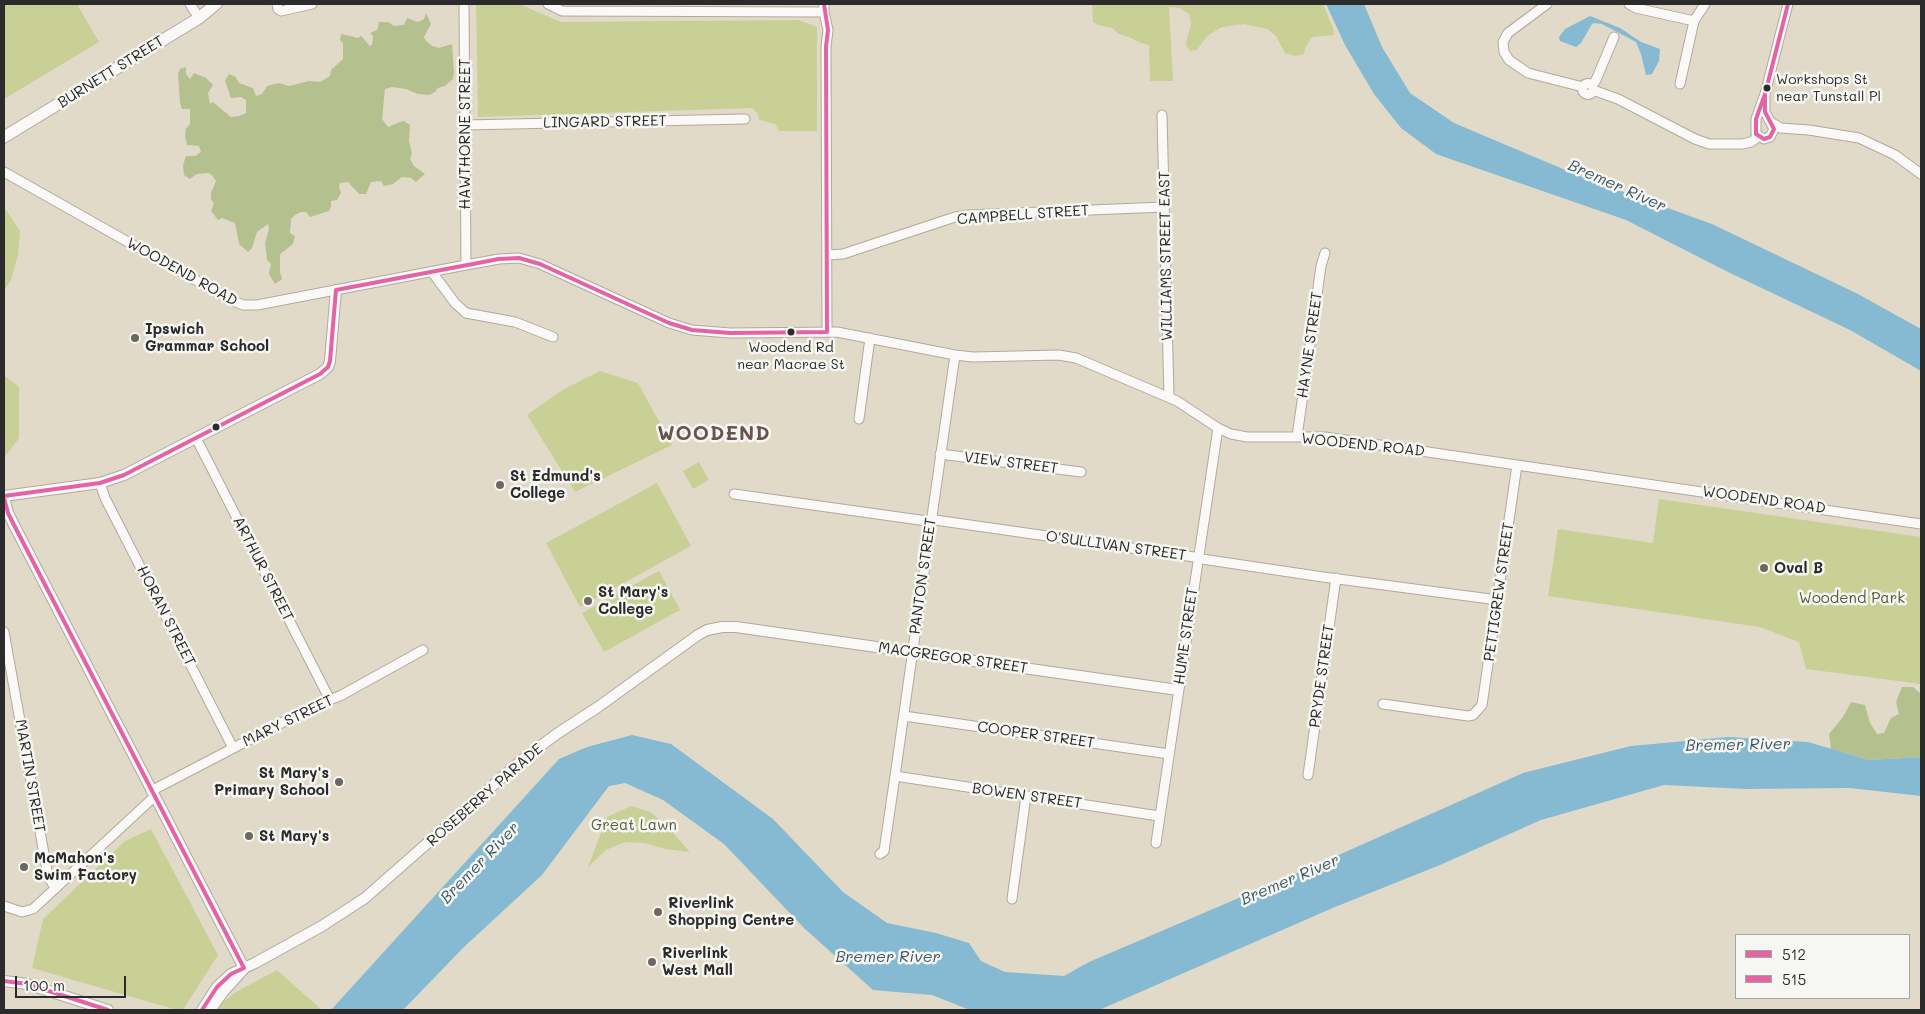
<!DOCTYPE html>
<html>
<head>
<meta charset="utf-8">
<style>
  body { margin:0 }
  #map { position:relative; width:1925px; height:1014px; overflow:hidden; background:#e2dac8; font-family:Mali,sans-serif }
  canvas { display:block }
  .frame { position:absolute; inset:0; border:5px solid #2b2b2b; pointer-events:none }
  .legend { position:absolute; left:1735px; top:934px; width:175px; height:65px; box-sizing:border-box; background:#f6f6f2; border:1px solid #a5a5a2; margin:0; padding:6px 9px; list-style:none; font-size:15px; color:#2b2b2b }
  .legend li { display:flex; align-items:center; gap:10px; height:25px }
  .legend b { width:25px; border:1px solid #a5a5a2 }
  .scale { position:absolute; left:15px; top:976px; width:111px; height:22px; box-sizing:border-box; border:2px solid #2b2b2b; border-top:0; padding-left:6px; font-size:15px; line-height:18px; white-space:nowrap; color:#2b2b2b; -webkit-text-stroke:4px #f6f6f2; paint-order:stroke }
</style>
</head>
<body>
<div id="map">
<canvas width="1925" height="1014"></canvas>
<div class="frame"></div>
<ul class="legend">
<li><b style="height:6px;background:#e463a4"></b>512</li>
<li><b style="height:6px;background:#e463a4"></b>515</li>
</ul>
<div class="scale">100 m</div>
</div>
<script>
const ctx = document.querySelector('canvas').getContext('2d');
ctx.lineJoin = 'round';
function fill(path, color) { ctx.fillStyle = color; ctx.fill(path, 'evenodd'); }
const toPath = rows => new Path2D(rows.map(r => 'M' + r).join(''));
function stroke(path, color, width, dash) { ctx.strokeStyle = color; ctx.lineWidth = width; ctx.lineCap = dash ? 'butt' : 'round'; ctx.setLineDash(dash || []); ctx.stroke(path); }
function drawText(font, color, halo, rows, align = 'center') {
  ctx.font = font + ' Mali,sans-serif'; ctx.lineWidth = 5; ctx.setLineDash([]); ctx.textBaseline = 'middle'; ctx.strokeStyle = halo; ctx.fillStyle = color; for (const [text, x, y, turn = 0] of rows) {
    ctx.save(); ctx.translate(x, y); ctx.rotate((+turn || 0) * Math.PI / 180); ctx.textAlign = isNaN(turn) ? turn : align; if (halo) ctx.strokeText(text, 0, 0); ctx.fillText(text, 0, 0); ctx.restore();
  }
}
fill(toPath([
  [4,4,77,4,99,42,4,99],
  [476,4,519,4,561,22,798,20,817,27,817,131,779,131,775,124,759,120,758,114,752,108,478,117],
  [1092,4,1323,4,1333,28,1334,35,1312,37,1305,48,1304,54,1295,56,1285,53,1276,36,1267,29,1244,24,1222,27,1207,36,1197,50,1190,51,1187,47,1186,43,1191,24,1189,14,1180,8,1169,7,1173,81,1150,81,1149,45,1141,43,1129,37,1119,34,1112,28,1098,25,1093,22],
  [4,207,20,231,18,255,11,280,4,291],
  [600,371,638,383,672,445,575,492,527,415,564,389],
  [4,375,19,387,19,438,4,458],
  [699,462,709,480,693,489,683,471],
  [657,483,691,546,580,607,546,543],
  [1659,499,1921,537,1921,684,1806,669,1799,642,1760,627,1548,596,1558,529,1653,543],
  [659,571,680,610,604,652,582,613],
  [631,806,650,812,666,825,690,852,665,849,644,843,625,842,606,850,588,867,607,817],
  [151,829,218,955,183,1010,177,1010,32,968,43,919,125,841],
  [277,970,322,1010,218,1010,220,1005,234,993]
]), '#c8d095');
fill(toPath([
  [426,13,431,24,424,37,426,41,432,46,439,48,452,44,454,72,453,79,445,86,438,88,435,92,429,95,418,94,406,89,392,87,385,89,382,119,388,127,400,122,404,121,410,125,409,141,412,153,410,159,414,166,425,174,416,182,411,178,402,177,393,184,384,186,381,181,371,182,366,194,359,194,348,182,340,183,339,187,341,193,337,200,331,201,331,206,329,211,310,217,306,212,301,212,295,215,291,219,290,233,295,236,293,244,280,254,280,272,282,279,275,284,269,274,271,264,267,260,265,243,269,229,268,224,257,232,252,248,248,252,239,244,235,223,222,218,218,220,211,211,214,203,211,200,211,193,216,181,212,175,208,173,197,174,190,179,184,175,183,165,186,156,195,156,201,152,199,146,187,145,185,137,186,129,190,124,190,109,182,109,180,103,178,74,180,69,186,67,186,74,190,79,194,73,206,78,213,85,208,93,210,104,213,102,231,117,239,116,246,113,246,100,241,97,231,98,225,81,229,74,236,77,239,83,253,88,256,96,262,94,267,86,279,83,289,86,309,81,320,82,330,76,331,70,343,59,343,43,340,40,341,34,358,38,361,36,370,46,372,45,373,36,370,33,377,30,379,22,388,22,394,26,404,25,407,18,418,22,424,19],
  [1902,687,1913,687,1921,694,1921,757,1869,760,1831,749,1829,734,1843,717,1851,702,1865,705,1870,723,1877,734,1884,733,1891,718,1899,714,1896,702]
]), '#b4c18f');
fill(toPath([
  [1326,4,1364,4,1382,47,1410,93,1454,123,1582,177,1712,224,1858,294,1921,329,1921,371,1850,330,1728,272,1626,220,1436,154,1401,128,1374,94,1345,45],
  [1590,16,1620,28,1641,42,1660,49,1659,61,1652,74,1646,75,1641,54,1636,42,1602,24,1594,23,1592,24,1581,43,1576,47,1560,41,1559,37,1565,29],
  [632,735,671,744,773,819,843,892,887,923,936,933,969,943,981,961,1005,972,1064,976,1089,962,1316,865,1523,773,1631,746,1728,737,1808,742,1869,760,1921,757,1921,796,1849,788,1747,789,1664,785,1541,820,1440,865,1335,907,1099,1010,970,1010,932,995,873,990,804,928,724,844,663,800,625,783,609,786,542,875,464,947,403,1010,331,1010,559,759,587,747]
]), '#85bad2');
const minor = toPath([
  [190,4,199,18],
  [277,4,278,9,281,11,312,4],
  [464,4,466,265],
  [548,4,562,11,824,12],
  [824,4,824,12,828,30,826,47,827,332],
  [1547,4,1508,33,1503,42,1504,52,1509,60,1528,73,1583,87],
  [1629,4,1636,8,1694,21],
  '1582.5 89a5.5 5.5 0 1 1 11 0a5.5 5.5 0 1 1-11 0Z',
  [1680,84,1694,21,1705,4],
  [1592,86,1596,80,1614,37],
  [1593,90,1618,99,1695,139,1709,144,1742,144,1751,142,1758,137],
  [1765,94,1765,112,1774,129,1770,137,1764,139,1756,134,1756,119,1765,94,1788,4],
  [1162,115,1169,397],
  [1772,123,1781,128,1809,130,1859,138,1895,155,1921,174],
  [465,125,745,119],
  [4,172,229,299,243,305,257,305,466,265,499,259,519,258,540,264,669,323,692,330,730,333,837,332,955,355,973,357,1059,355,1076,358,1177,401,1218,428,1231,434,1247,437,1325,437,1921,524],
  [827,255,843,254,955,217,968,215,1164,207],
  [432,272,455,303,466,313,515,322,553,337],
  [859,419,870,338],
  [1297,437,1321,266,1325,253],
  [196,438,330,700],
  [940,454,1081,472],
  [100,483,105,498,233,748],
  [734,494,927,521,935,520,1194,557,1202,559,1323,577,1498,600],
  [4,632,48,876,55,888],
  [1383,704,1468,716,1473,715,1482,705,1517,465],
  [904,716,1169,754],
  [1308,775,1336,578],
  [895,776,1159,816],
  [151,791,318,704,340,696,423,650],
  [1156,843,1218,428],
  [880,854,884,851,895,776,955,355],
  [1012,899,1026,796],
  [4,906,22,912,33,909,154,797]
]);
const tertiary = toPath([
  [4,496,100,483,124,475,320,374,328,367,330,361,336,290],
  [4,498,8,513,14,525,244,968],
  [4,981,27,984,108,1010],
  [202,1010,217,987,231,974,255,963,322,926,365,898,523,759,558,733,598,707,698,635,707,630,722,627,736,627,1178,690],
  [210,1010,223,992,244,969]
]);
const secondary = toPath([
  [4,137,199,18,216,4]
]);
stroke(minor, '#aeaa9e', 11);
stroke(tertiary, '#aeaa9e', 12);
stroke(secondary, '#aeaa9e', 13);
stroke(minor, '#fbf9f7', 9);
stroke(tertiary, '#fbf9f7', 10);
stroke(secondary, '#fbf9f7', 11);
stroke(toPath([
  [824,4,828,30,826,47,827,332],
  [336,290,499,259,519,258,540,264,669,323,692,330,730,333,827,332],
  [4,496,100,483,124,475,320,374,328,367,330,361,336,290],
  [4,498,8,513,14,525,244,968],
  [4,981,27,984,108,1010],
  [202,1010,217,987,231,974,244,968]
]), '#e463a4', 4);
stroke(toPath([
  [1765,94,1765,112,1774,129,1770,137,1764,139,1756,134,1756,119,1765,94],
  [1765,94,1788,4]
]), '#e463a4', 4);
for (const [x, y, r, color] of [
  [1767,88,4.5,"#2b2b2b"],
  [791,332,4.5,"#2b2b2b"],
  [135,338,5,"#6b6862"],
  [216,427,4.5,"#2b2b2b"],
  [500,485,5,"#6b6862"],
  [1764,568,5,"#6b6862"],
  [588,601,5,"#6b6862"],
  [339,782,5,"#6b6862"],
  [249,836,5,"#6b6862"],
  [24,867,5,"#6b6862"],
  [658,912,5,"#6b6862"],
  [652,962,5,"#6b6862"]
]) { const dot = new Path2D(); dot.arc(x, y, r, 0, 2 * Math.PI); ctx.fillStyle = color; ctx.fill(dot); stroke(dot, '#f6f6f2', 2); }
drawText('14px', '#2b2b2b', '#f6f6f2', [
  ["Workshops St",1776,80],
  ["near Tunstall Pl",1776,97],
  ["Woodend Rd",791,348,"center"],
  ["near Macrae St",791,365,"center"]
], 'left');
drawText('15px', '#2b2b2b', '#f6f6f2', [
  ["BURNETT STREET",111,72,-32],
  ["LINGARD STREET",605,122,-1],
  ["HAWTHORNE STREET",465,134,-90],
  ["CAMPBELL STREET",1023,215,-4],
  ["WILLIAMS STREET EAST",1166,256,-91],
  ["WOODEND ROAD",182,272,29],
  ["HAYNE STREET",1310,345,-82],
  ["WOODEND ROAD",1363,445,6],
  ["VIEW STREET",1011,463,7],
  ["WOODEND ROAD",1764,500,8],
  ["O'SULLIVAN STREET",1116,546,8],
  ["ARTHUR STREET",263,569,63],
  ["PANTON STREET",923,576,-82],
  ["PETTIGREW STREET",1499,592,-82],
  ["HORAN STREET",166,616,63],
  ["HUME STREET",1186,636,-82],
  ["MACGREGOR STREET",953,658,8],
  ["PRYDE STREET",1322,676,-82],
  ["MARY STREET",288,721,-26],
  ["COOPER STREET",1036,735,8],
  ["MARTIN STREET",30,776,80],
  ["ROSEBERRY PARADE",485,795,-41],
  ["BOWEN STREET",1027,796,8]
]);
drawText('bold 15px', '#2b2b2b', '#f6f6f2', [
  ["Ipswich",145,329],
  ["Grammar School",145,346],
  ["St Edmund's",510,476],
  ["College",510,493],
  ["Oval B",1774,568],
  ["St Mary's",598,592],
  ["College",598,609],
  ["St Mary's",329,773,"right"],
  ["Primary School",329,790,"right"],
  ["St Mary's",259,836],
  ["McMahon's",34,858],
  ["Swim Factory",34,875],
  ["Riverlink",668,903],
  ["Shopping Centre",668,920],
  ["Riverlink",662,953],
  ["West Mall",662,970]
], 'left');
drawText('15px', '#545a3e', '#f6f6f2', [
  ["Woodend Park",1852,598],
  ["Great Lawn",634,825]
]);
drawText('italic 16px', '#3c5867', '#f6f6f2', [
  ["Bremer River",1617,186,24],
  ["Bremer River",1738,745,-1],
  ["Bremer River",480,863,-46],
  ["Bremer River",1290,880,-23],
  ["Bremer River",888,957]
]);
ctx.letterSpacing = '1px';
drawText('bold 20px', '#685350', '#f6f6f2', [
  ["WOODEND",714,434]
]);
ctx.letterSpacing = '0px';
</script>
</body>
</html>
